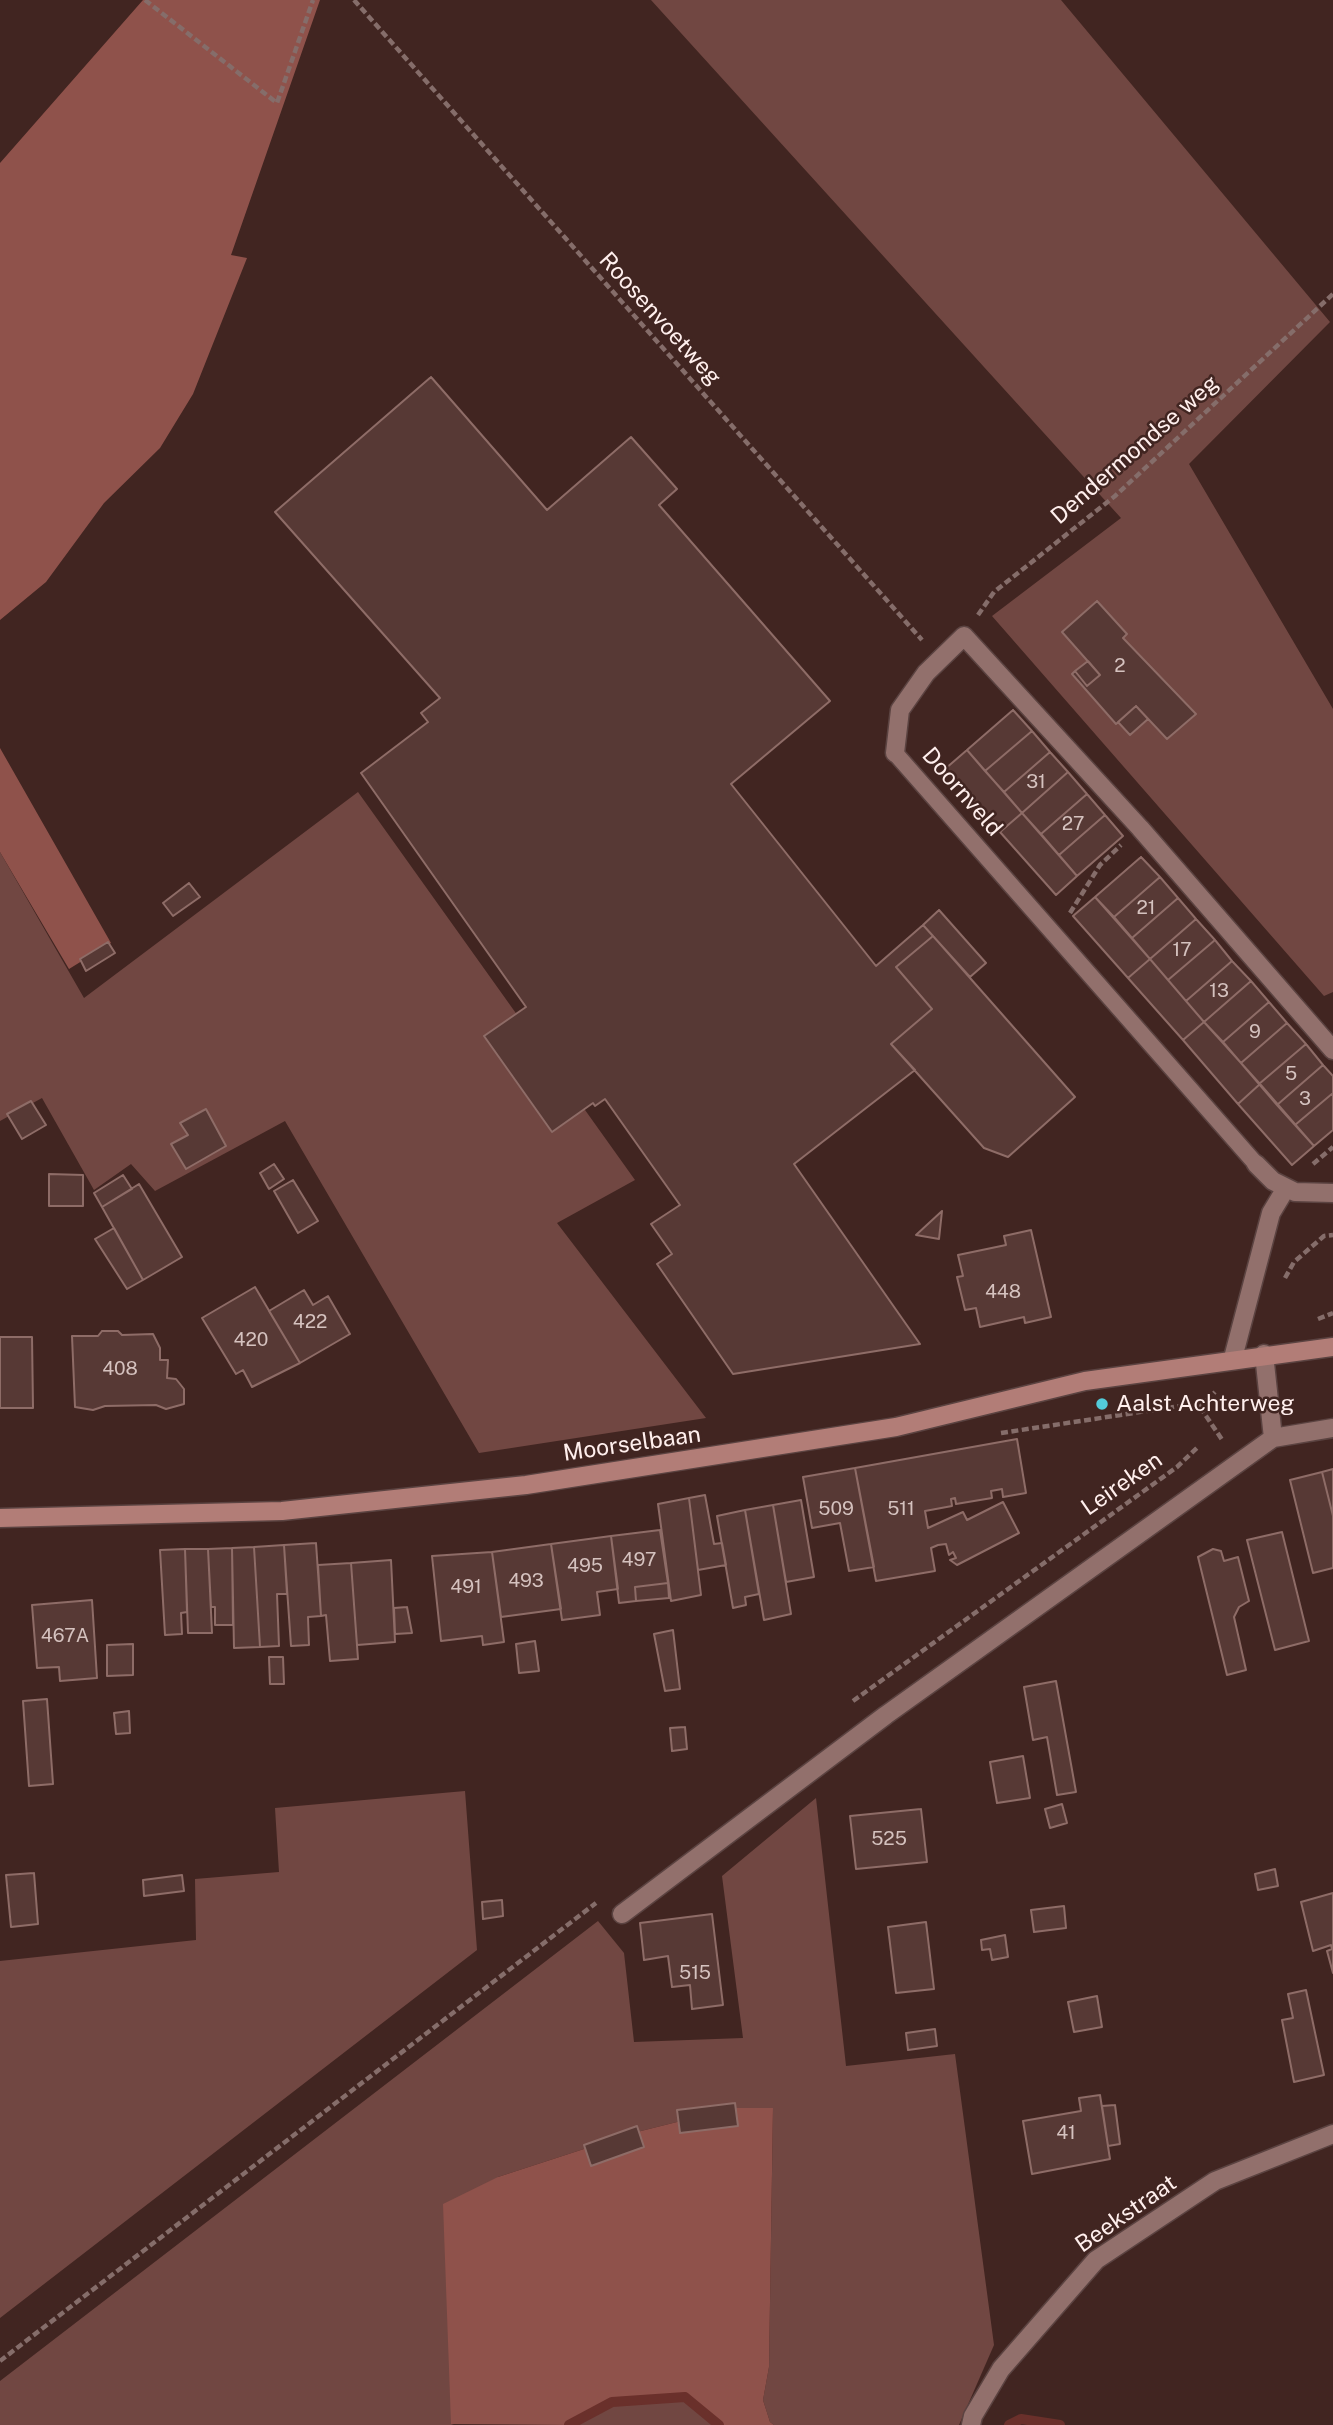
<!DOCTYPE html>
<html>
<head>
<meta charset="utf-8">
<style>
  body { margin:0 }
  canvas { display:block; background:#412521 }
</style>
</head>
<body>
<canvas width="1333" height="2425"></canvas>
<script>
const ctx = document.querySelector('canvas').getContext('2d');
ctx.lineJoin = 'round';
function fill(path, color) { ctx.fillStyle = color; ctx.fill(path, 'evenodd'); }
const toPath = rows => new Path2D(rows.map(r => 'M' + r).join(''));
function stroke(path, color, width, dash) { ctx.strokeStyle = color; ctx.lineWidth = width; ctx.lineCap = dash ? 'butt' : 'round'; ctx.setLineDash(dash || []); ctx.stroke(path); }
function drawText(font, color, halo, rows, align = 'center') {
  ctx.font = font + ' "Public Sans",sans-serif'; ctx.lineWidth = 5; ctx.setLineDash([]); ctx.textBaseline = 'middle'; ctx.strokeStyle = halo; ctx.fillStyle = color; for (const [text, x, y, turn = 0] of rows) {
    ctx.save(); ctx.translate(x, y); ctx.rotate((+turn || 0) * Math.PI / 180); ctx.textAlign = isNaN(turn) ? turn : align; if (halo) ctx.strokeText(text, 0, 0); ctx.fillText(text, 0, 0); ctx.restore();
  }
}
fill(toPath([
  [651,0,1061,0,1330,322,1189,464,1333,709,1333,992,1324,996,992,616,1121,518],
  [358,792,635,1180,557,1223,706,1418,479,1453,285,1121,155,1191,131,1164,94,1190,42,1098,0,1121,0,852,84,998],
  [465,1791,477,1950,0,2318,0,1961,196,1940,195,1879,279,1872,275,1808],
  [816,1798,846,2066,955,2054,994,2345,959,2425,774,2425,770,2422,763,2400,769,2367,773,2109,733,2108,633,2133,498,2177,451,2424,454,2425,0,2425,0,2381,598,1921,624,1953,634,2042,743,2038,722,1876],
  [685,2397,719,2425,569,2425,612,2402]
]), '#714742');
fill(toPath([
  [143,0,320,0,231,255,247,258,193,394,160,448,104,503,46,582,0,620,0,163],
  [0,748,111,943,69,969,0,852],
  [733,2108,773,2108,769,2367,763,2400,770,2422,774,2425,719,2425,685,2397,612,2402,569,2425,451,2424,443,2204,498,2177,633,2133]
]), '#8f524b');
stroke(toPath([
  [569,2425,612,2402,685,2397,719,2425],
  [1009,2425,1021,2419,1060,2425]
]), '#6a302b', 10);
const building = toPath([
  [431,377,547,510,631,437,677,489,659,505,830,701,731,784,876,966,923,925,933,936,896,967,932,1009,891,1044,915,1070,794,1164,920,1344,733,1374,657,1264,672,1254,651,1224,680,1205,605,1099,595,1106,593,1103,552,1132,484,1036,526,1007,361,773,428,722,421,713,440,698,275,512,431,377],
  [1097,601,1127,634,1123,638,1196,714,1167,739,1136,706,1116,724,1072,674,1075,671,1087,686,1100,675,1062,632,1097,601],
  [1088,661,1100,675,1087,686,1075,671,1088,661],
  [1136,706,1148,719,1130,735,1118,722,1136,706],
  [1013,710,1032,731,985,771,967,750,1013,710],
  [1032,731,1050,752,1004,792,985,771,1032,731],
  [967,750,1022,813,1000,832,945,769,967,750],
  [1050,752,1068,772,1022,813,1004,792,1050,752],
  [1068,772,1087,794,1041,834,1022,813,1068,772],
  [1087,794,1105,815,1059,855,1041,834,1087,794],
  [1022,813,1077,876,1056,895,1000,832,1022,813],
  [1105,815,1123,836,1077,876,1059,855,1105,815],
  [1141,857,1160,877,1114,917,1095,897,1141,857],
  [1160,877,1178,898,1132,938,1114,917,1160,877],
  [189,883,200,897,173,916,163,903,189,883],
  [1095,897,1150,959,1128,978,1073,916,1095,897],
  [1178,898,1196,919,1150,959,1132,938,1178,898],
  [939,910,986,963,970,977,923,925,939,910],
  [1196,919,1215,940,1168,980,1150,959,1196,919],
  [933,936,1075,1097,1008,1157,984,1148,891,1044,932,1009,896,967,933,936],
  [1215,940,1232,961,1186,1001,1168,980,1215,940],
  [108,942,115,953,86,971,80,959,108,942],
  [1150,959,1204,1022,1183,1040,1128,978,1150,959],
  [1232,961,1251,981,1204,1022,1186,1001,1232,961],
  [1251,981,1269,1002,1223,1042,1204,1022,1251,981],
  [1269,1002,1287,1023,1241,1063,1223,1042,1269,1002],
  [1204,1022,1260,1084,1238,1104,1183,1040,1204,1022],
  [1287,1023,1306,1044,1259,1084,1241,1063,1287,1023],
  [1306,1044,1323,1065,1277,1105,1259,1084,1306,1044],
  [1323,1065,1333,1076,1333,1093,1295,1125,1277,1105,1323,1065],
  [1260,1084,1314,1146,1292,1165,1238,1104,1260,1084],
  [1333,1093,1333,1130,1314,1146,1295,1125,1333,1093],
  [31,1101,46,1125,22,1139,7,1114,31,1101],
  [206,1109,226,1146,186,1169,171,1144,188,1135,180,1123,206,1109],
  [274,1164,284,1179,269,1189,260,1173,274,1164],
  [49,1174,83,1175,83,1206,49,1206,49,1174],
  [123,1175,132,1189,102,1207,94,1193,123,1175],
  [293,1180,318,1221,298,1233,274,1191,293,1180],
  [139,1184,182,1257,143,1280,102,1207,139,1184],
  [942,1211,939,1239,916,1235,942,1211],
  [114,1228,143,1280,127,1289,95,1239,114,1228],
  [1031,1230,1051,1317,1025,1323,1024,1317,980,1327,976,1308,965,1310,957,1277,963,1276,958,1255,1006,1245,1004,1236,1031,1230],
  [255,1287,300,1363,252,1387,243,1370,236,1374,202,1318,255,1287],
  [304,1290,313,1305,328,1296,350,1334,300,1363,269,1311,304,1290],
  [102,1331,118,1331,122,1335,153,1334,160,1348,160,1360,168,1360,167,1378,176,1379,184,1389,184,1404,166,1409,156,1405,105,1406,93,1410,75,1407,72,1336,98,1336,102,1331],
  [0,1337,32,1337,33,1408,0,1408,0,1337],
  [1017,1439,1026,1493,1003,1497,1002,1489,991,1491,992,1498,956,1504,955,1498,951,1499,952,1506,925,1511,928,1528,963,1512,967,1520,1003,1502,1019,1533,957,1565,950,1560,956,1558,953,1552,949,1555,946,1544,938,1545,931,1548,935,1571,876,1581,855,1468,1017,1439],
  [855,1468,874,1567,849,1571,840,1523,812,1528,803,1477,855,1468],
  [1333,1469,1333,1516,1322,1472,1333,1469],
  [1322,1472,1333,1516,1333,1568,1313,1573,1290,1480,1322,1472],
  [705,1495,714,1544,722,1543,726,1565,698,1570,689,1498,705,1495],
  [689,1498,701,1595,671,1601,658,1504,689,1498],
  [801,1500,814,1577,786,1582,773,1505,801,1500],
  [773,1505,791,1614,764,1620,745,1510,773,1505],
  [745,1510,759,1594,745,1597,746,1605,733,1608,717,1516,745,1510],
  [660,1530,668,1583,635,1587,636,1601,619,1603,611,1536,660,1530],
  [1282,1532,1309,1641,1275,1650,1247,1540,1282,1532],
  [611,1536,618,1589,597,1592,600,1615,562,1620,551,1544,611,1536],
  [316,1543,321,1616,308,1617,309,1645,291,1646,284,1545,316,1543],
  [551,1544,561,1609,501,1617,492,1552,551,1544],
  [284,1545,287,1594,277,1594,279,1646,260,1647,254,1547,284,1545],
  [254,1547,260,1647,234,1648,232,1548,254,1547],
  [232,1548,233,1625,215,1625,215,1607,211,1607,208,1549,232,1548],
  [185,1549,208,1549,212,1633,188,1633,185,1549],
  [185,1549,187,1612,181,1613,182,1634,165,1635,160,1550,185,1549],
  [1213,1549,1221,1551,1224,1561,1238,1557,1249,1601,1239,1607,1234,1617,1246,1670,1227,1675,1198,1557,1213,1549],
  [492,1552,504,1642,483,1645,482,1636,441,1641,432,1556,492,1552],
  [391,1560,395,1642,357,1645,351,1563,391,1560],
  [351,1563,358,1659,330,1661,326,1615,321,1616,318,1565,351,1563],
  [668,1583,669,1598,636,1601,635,1587,668,1583],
  [92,1600,97,1678,60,1681,59,1667,37,1668,32,1605,92,1600],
  [407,1607,412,1633,395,1634,394,1608,407,1607],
  [673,1630,680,1689,665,1691,654,1634,673,1630],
  [535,1641,539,1671,519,1673,516,1644,535,1641],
  [133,1644,133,1675,107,1676,107,1645,133,1644],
  [269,1657,283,1657,284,1684,270,1684,269,1657],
  [1056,1681,1076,1792,1057,1795,1047,1737,1033,1740,1024,1687,1056,1681],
  [47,1699,53,1784,29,1786,23,1701,47,1699],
  [129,1711,130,1733,116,1734,114,1713,129,1711],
  [685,1727,687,1749,672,1751,670,1728,685,1727],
  [1023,1756,1030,1798,997,1803,990,1762,1023,1756],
  [1062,1804,1067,1823,1050,1828,1045,1809,1062,1804],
  [921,1809,927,1862,856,1869,850,1816,921,1809],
  [1275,1869,1278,1886,1258,1890,1255,1874,1275,1869],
  [34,1873,38,1924,11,1927,6,1875,34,1873],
  [182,1875,184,1891,144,1896,143,1880,182,1875],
  [1333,1893,1333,1973,1327,1951,1332,1949,1331,1945,1313,1951,1301,1902,1333,1893],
  [502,1900,503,1916,483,1919,482,1902,502,1900],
  [1064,1906,1066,1928,1034,1932,1031,1910,1064,1906],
  [712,1914,723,2005,692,2009,690,1985,672,1987,668,1956,644,1960,640,1923,712,1914],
  [926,1922,934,1989,896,1993,888,1927,926,1922],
  [1005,1935,1008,1957,992,1960,990,1949,982,1950,981,1940,1005,1935],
  [1306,1990,1324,2075,1294,2082,1282,2020,1293,2018,1288,1994,1306,1990],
  [1097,1996,1102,2027,1074,2032,1068,2002,1097,1996],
  [935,2029,937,2046,908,2050,906,2033,935,2029],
  [1100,2095,1110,2159,1032,2174,1023,2121,1081,2111,1079,2098,1100,2095],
  [735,2103,738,2126,680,2133,677,2110,735,2103],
  [1115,2105,1120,2144,1108,2146,1102,2106,1115,2105],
  [637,2126,644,2147,591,2166,584,2145,637,2126]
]);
fill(building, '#573935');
stroke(building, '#8e6c67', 2);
const service = toPath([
  [895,753,1256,1164]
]);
const minor = toPath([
  [895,753,900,710,926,673,964,636,1140,828,1333,1050],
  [1256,1164,1273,1181,1295,1192,1333,1193],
  [1264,1354,1273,1438],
  [1233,1358,1271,1213,1286,1188],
  [622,1914,886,1715,1273,1438,1333,1428],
  [971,2425,973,2416,1001,2369,1096,2260,1215,2181,1333,2134]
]);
const secondary = toPath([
  [0,1518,282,1511,526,1485,896,1427,1085,1381,1333,1347]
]);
stroke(service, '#5b4341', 19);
stroke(minor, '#5b4341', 21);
stroke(secondary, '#5b4341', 21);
stroke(toPath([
  [145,0,277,103,313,0],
  [354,0,922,640],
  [978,615,994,592,1115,496,1333,294],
  [1070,913,1100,865,1121,845],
  [1313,1164,1333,1147],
  [1285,1278,1294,1262,1324,1236,1333,1235],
  [1318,1319,1333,1313],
  [1200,1407,1223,1441],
  [1001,1433,1180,1406,1200,1407,1215,1392],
  [853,1701,1177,1467,1199,1446],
  [0,2361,596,1903]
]), '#856d6a', 4.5, [7, 3.5]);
stroke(service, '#92706c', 16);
stroke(minor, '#92706c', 18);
stroke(secondary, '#b27d77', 18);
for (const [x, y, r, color] of [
  [1102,1404,7,"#53cbda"]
]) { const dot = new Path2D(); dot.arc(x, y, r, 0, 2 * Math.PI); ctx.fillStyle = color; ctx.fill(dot); stroke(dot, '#412521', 2.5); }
drawText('19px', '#d5c2bf', null, [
  ["2",1120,666],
  ["31",1036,782],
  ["27",1073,824],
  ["21",1146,908],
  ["17",1182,950],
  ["13",1219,991],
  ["9",1255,1032],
  ["5",1291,1074],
  ["3",1305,1099],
  ["448",1003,1292],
  ["422",310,1322],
  ["420",251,1340],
  ["408",120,1369],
  ["509",836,1509],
  ["511",901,1509],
  ["497",639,1560],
  ["495",585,1566],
  ["493",526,1581],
  ["491",466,1587],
  ["467A",65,1636],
  ["525",889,1839],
  ["515",695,1973],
  ["41",1066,2133]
]);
drawText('23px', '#ffefed', '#412521', [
  ["Roosenvoetweg",660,319,48],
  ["Dendermondse weg",1135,450,-41],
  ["Doornveld",962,792,49],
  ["Moorselbaan",632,1444,-8],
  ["Leireken",1122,1484,-35],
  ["Beekstraat",1126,2214,-35]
]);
drawText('23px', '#ffefed', '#412521', [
  ["Aalst Achterweg",1116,1404]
], 'left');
</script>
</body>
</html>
